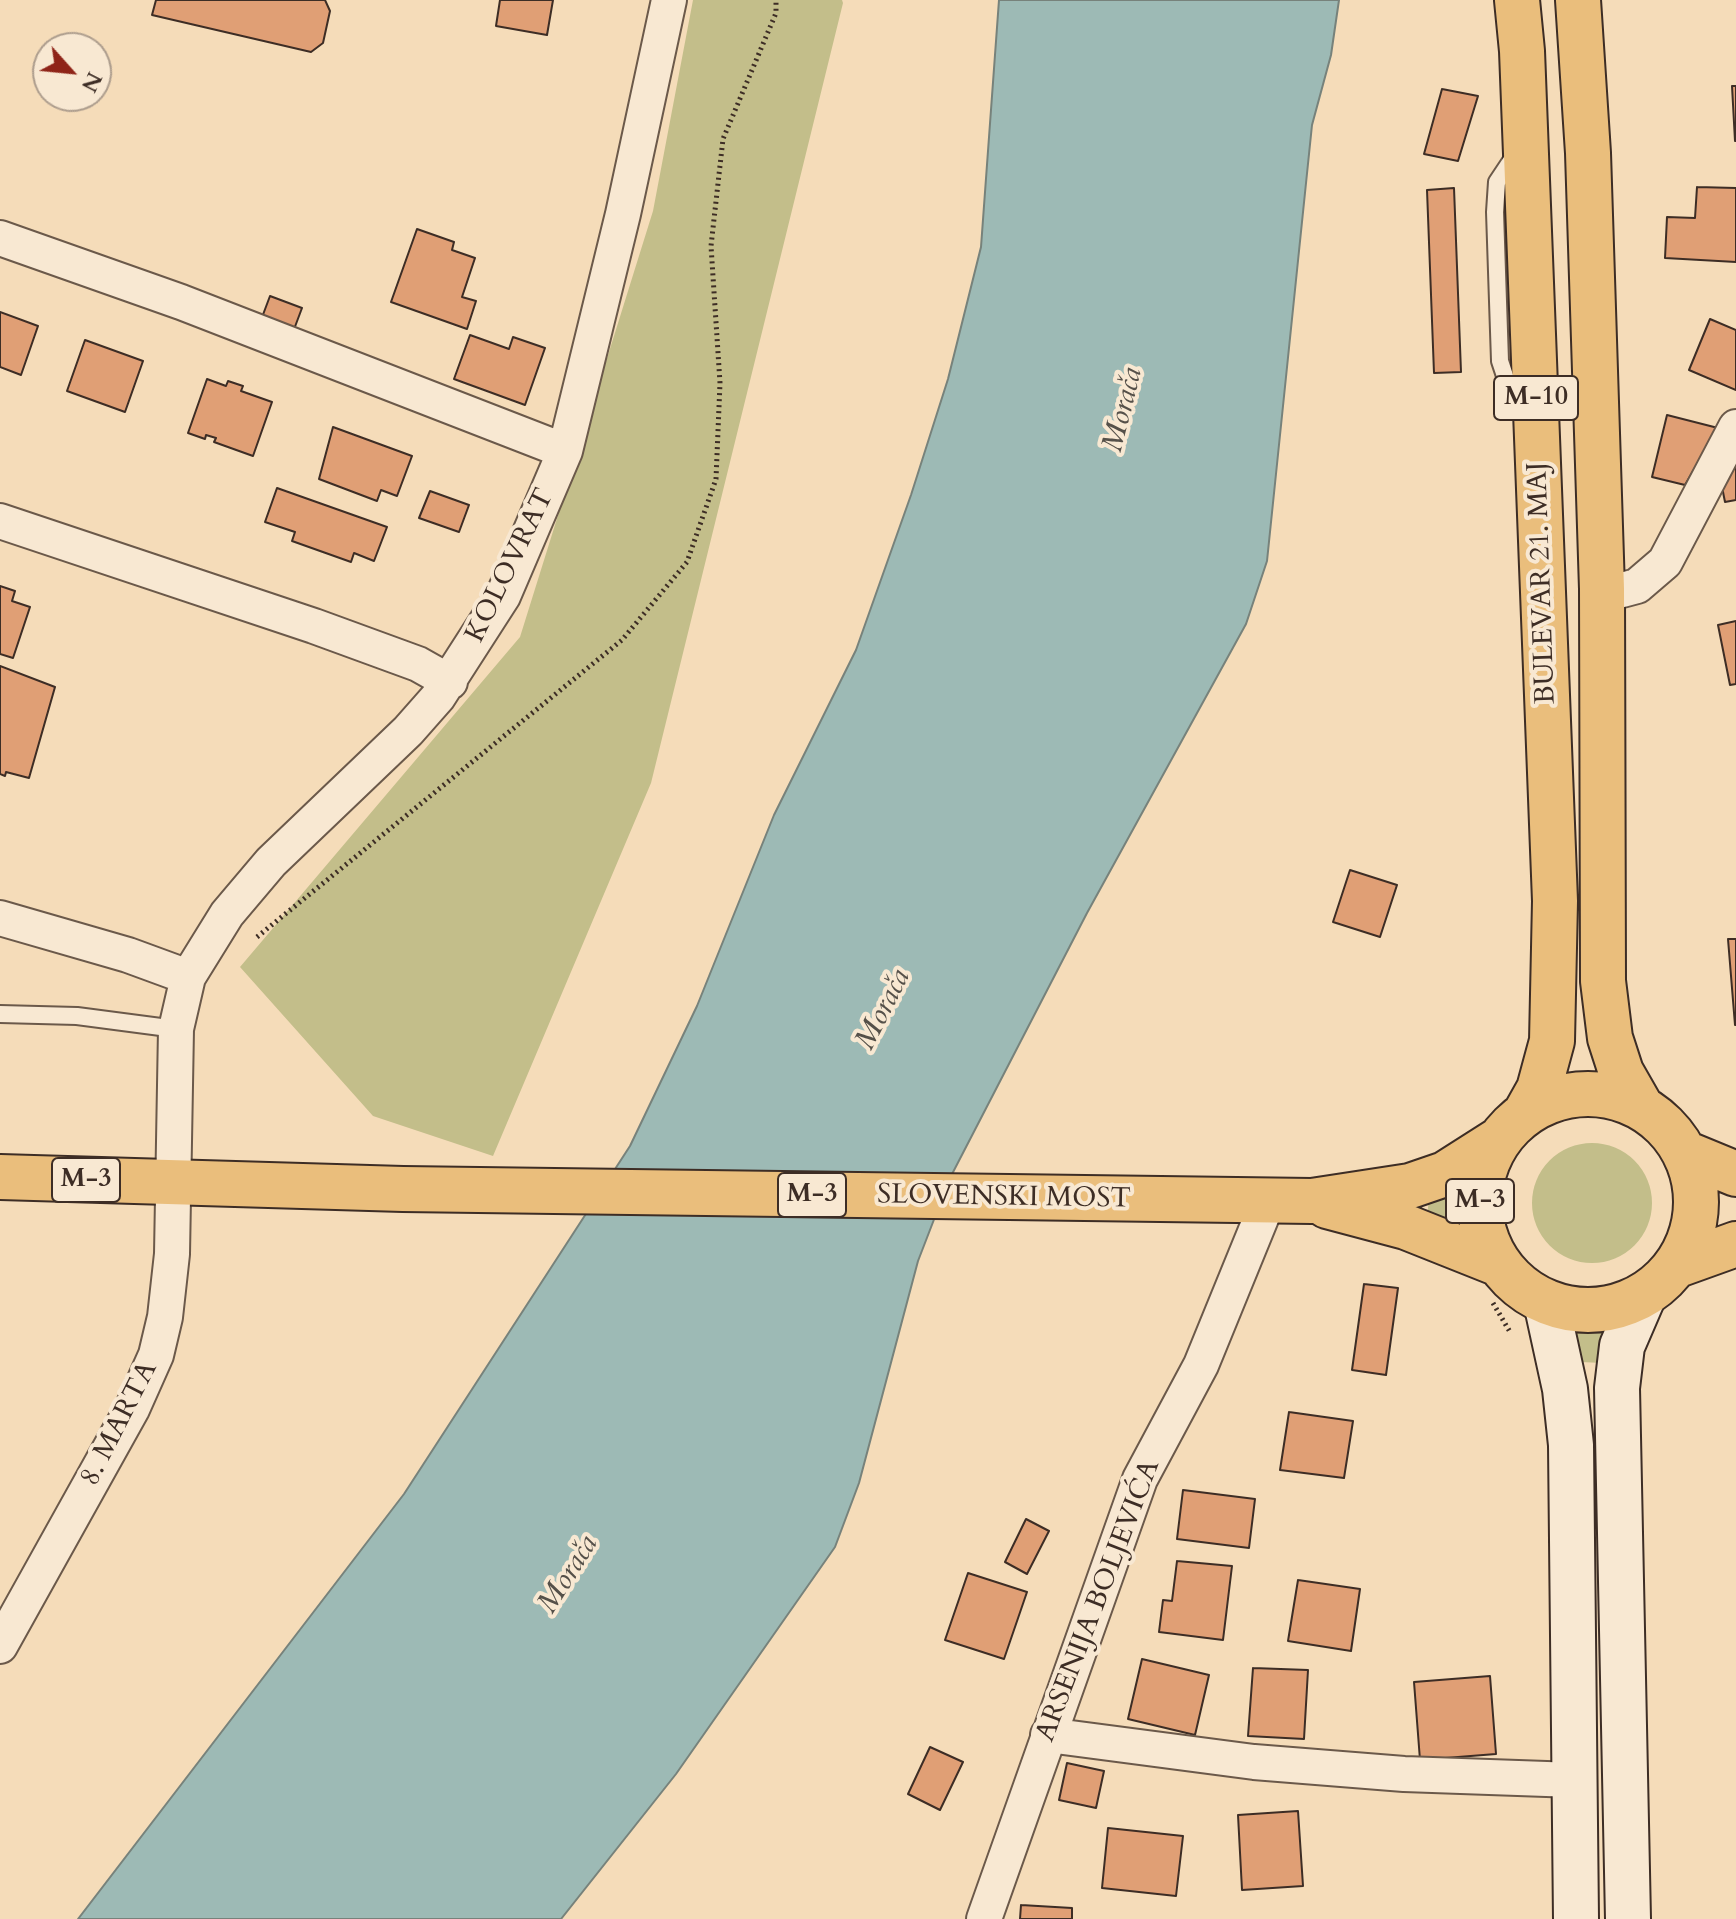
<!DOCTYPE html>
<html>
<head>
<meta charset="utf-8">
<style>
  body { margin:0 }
  #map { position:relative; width:1736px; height:1919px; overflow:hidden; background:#f5dcb9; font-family:Cardo,serif }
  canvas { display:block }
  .north { position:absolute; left:32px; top:32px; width:80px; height:80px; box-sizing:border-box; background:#f8e8d2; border:2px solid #ad9d8d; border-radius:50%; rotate:117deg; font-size:22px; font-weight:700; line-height:32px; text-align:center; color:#3d2d25 }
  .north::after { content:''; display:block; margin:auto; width:28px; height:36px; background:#8f2418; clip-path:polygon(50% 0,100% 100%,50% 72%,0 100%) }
</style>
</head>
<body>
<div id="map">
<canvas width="1736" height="1919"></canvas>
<div class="north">N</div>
</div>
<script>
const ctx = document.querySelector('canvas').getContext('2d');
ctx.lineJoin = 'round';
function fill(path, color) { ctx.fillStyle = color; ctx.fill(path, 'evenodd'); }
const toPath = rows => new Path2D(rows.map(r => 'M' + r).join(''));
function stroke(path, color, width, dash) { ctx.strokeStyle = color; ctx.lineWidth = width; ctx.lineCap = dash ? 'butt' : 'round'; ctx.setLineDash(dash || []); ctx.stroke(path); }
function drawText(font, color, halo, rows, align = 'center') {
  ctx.font = font + ' Cardo,serif'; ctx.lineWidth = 8; ctx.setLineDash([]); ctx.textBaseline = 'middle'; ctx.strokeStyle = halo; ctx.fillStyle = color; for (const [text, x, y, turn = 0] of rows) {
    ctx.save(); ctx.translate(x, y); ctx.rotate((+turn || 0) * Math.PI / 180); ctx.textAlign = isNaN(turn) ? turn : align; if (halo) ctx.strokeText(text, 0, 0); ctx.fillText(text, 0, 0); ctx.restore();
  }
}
fill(toPath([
  [693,0,842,0,843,3,651,783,493,1156,373,1116,240,967,520,637,653,211],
  '1532 1203a60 60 0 1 1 120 0a60 60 0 1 1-120 0Z',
  [1459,1193,1459,1230,1427,1219,1429,1197],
  [1610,1328,1602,1363,1581,1362,1575,1329]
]), '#c3be8a');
const water = toPath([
  [999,0,1339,0,1331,55,1312,125,1267,561,1246,624,1087,913,950,1178,918,1261,859,1483,835,1547,676,1774,561,1919,78,1919,404,1494,630,1146,697,1006,774,815,856,650,911,495,948,379,981,247,999,0]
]);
fill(water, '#9dbab5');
stroke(water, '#77827b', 2);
const building = toPath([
  [156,0,325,0,330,11,323,43,311,52,152,15,156,0],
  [500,0,553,0,547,35,496,26,500,0],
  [1732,86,1736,86,1736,141,1735,141,1732,86],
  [1442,89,1478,96,1458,161,1424,154,1442,89],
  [1697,187,1736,188,1736,262,1665,258,1667,217,1695,218,1697,187],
  [1454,188,1461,372,1434,373,1427,190,1454,188],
  [417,229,454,242,452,250,475,258,462,297,476,301,467,329,391,302,417,229],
  [270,296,302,308,293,332,261,320,270,296],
  [0,312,38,326,21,375,0,367,0,312],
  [1710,319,1736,330,1736,390,1689,370,1710,319],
  [470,335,509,349,513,337,545,348,525,405,454,379,470,335],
  [85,340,143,361,125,412,67,391,85,340],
  [207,379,226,386,228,381,243,386,241,391,272,402,253,456,214,442,216,438,206,435,205,439,188,433,207,379],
  [1667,415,1718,428,1685,485,1652,477,1667,415],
  [333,427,412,456,397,496,381,490,377,501,319,479,333,427],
  [1736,446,1736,500,1725,502,1720,477,1736,446],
  [277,488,387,527,374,561,354,553,351,562,292,541,295,532,265,522,277,488],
  [430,491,469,505,459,532,419,518,430,491],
  [0,586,15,591,12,601,30,607,13,658,0,654,0,586],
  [1736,621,1736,684,1730,685,1718,625,1736,621],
  [0,666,55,687,29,778,6,772,5,776,0,774,0,666],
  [1350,870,1397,885,1380,937,1333,922,1350,870],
  [1728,939,1736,939,1736,1025,1735,1025,1728,939],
  [1364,1284,1398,1288,1386,1375,1352,1370,1364,1284],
  [1289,1412,1353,1421,1344,1478,1280,1470,1289,1412],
  [1183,1490,1255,1499,1249,1548,1177,1539,1183,1490],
  [1026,1519,1049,1531,1027,1574,1005,1562,1026,1519],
  [1177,1561,1232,1566,1223,1640,1159,1632,1163,1600,1172,1601,1177,1561],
  [968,1573,1027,1592,1004,1659,945,1640,968,1573],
  [1298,1580,1360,1589,1351,1651,1288,1641,1298,1580],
  [1142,1659,1209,1675,1195,1735,1128,1719,1142,1659],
  [1253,1668,1308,1670,1304,1739,1248,1736,1253,1668],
  [1490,1676,1496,1754,1420,1760,1414,1682,1490,1676],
  [930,1747,963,1762,940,1810,908,1794,930,1747],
  [1067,1763,1104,1771,1096,1808,1059,1800,1067,1763],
  [1298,1811,1303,1886,1242,1890,1238,1815,1298,1811],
  [1108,1828,1183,1836,1176,1896,1102,1888,1108,1828],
  [1021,1905,1072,1908,1072,1919,1020,1919,1021,1905]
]);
fill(building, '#e09f75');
stroke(building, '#3d2d25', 2);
const lane = toPath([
  [1521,158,1511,161,1497,182,1495,212,1500,361,1508,385,1531,402],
  [0,1014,77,1016,176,1029]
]);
const street = toPath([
  [0,238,181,302,565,451],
  [0,521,314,626,418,664,450,682],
  [1602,589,1622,590,1637,586,1665,562,1736,427],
  [0,918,128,955,188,977],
  [0,1646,132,1409,156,1355,165,1317,172,1254,176,1029,188,977,227,914,271,862,408,731,438,697,503,596,565,451,623,214,669,0],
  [1048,1735,1254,1762,1404,1774,1575,1780],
  [984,1919,1140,1479,1201,1365,1268,1201]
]);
const secondary = toPath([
  [1546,1302,1565,1389,1571,1445,1576,1919],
  [1628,1919,1617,1388,1622,1346,1644,1295]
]);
const primary = toPath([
  [1517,0,1522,51,1555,901,1552,1041,1539,1089,1525,1114],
  [1578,0,1588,153,1602,589,1603,981,1610,1038,1621,1072,1641,1107],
  '1480 1202a108 108 0 1 1 216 0a108 108 0 1 1-216 0Z',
  [1685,1153,1736,1174],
  [0,1177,403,1189,1312,1201,1410,1186,1445,1174,1500,1139],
  [1327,1206,1406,1227,1499,1264],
  [1675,1266,1736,1244]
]);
stroke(lane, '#6b594a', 20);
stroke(street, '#6b594a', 38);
stroke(secondary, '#3d2d25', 48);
stroke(primary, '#3d2d25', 48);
stroke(toPath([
  [257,937,622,640,687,562,716,479,720,383,711,246,723,139,776,13,776,0],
  [1493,1303,1510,1332]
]), '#3d2d25', 5, [2, 4]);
stroke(lane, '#f8e8d2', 16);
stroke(street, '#f8e8d2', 34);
stroke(secondary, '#f8e8d2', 44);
stroke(primary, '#eabe7c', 44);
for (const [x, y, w] of [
  [1536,398,84],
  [86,1180,68],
  [812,1195,68],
  [1480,1201,68]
]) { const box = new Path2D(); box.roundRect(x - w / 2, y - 22, w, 44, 6); ctx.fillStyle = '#f8e8d2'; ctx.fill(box); stroke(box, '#3d2d25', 2); }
drawText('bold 26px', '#3d2d25', null, [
  ["M-10",1536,398],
  ["M-3",86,1180],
  ["M-3",812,1195],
  ["M-3",1480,1201]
]);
drawText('28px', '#3d2d25', '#f8e8d2', [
  ["KOLOVRAT",511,566,-64],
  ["BULEVAR 21. MAJ",1543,583,-92],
  ["SLOVENSKI MOST",1004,1198,1],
  ["8. MARTA",120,1424,-63],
  ["ARSENIJA BOLJEVIĆA",1099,1601,-69]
]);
drawText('italic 30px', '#555049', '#f8e8d2', [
  ["Morača",1124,410,-76],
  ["Morača",884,1010,-63],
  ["Morača",569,1575,-58]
]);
</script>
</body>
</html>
